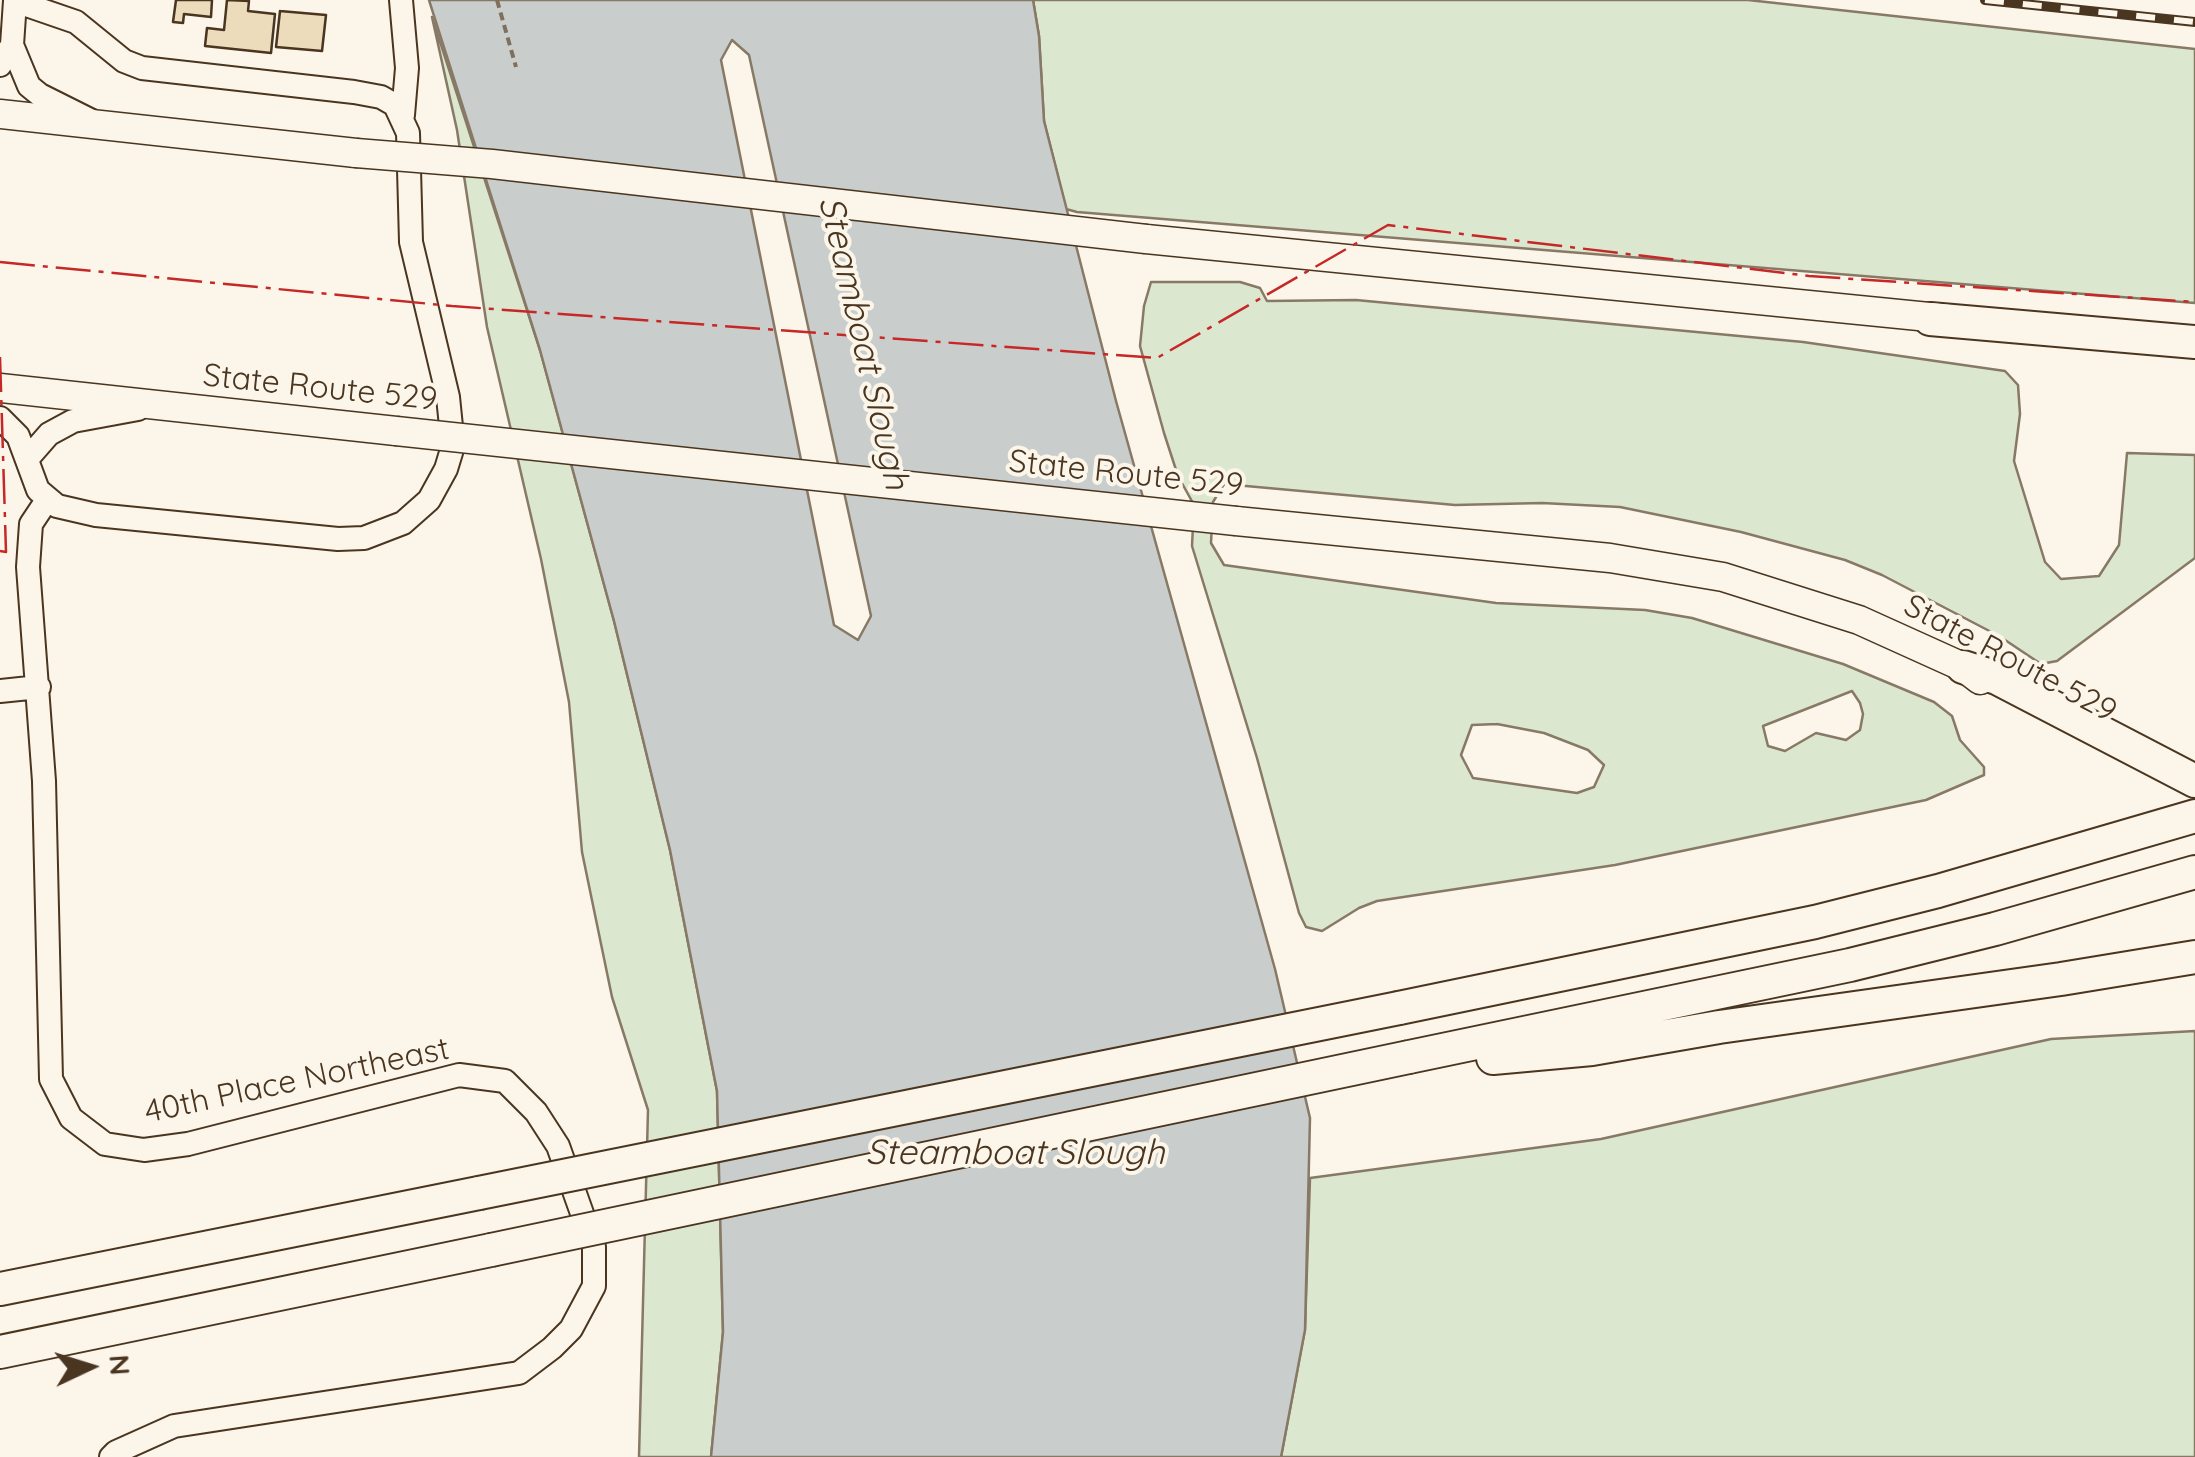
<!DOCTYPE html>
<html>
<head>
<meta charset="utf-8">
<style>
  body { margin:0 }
  #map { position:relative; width:2195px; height:1457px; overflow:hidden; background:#fbf6e9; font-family:Quicksand,sans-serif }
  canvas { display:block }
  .north { position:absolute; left:40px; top:1317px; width:100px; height:100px; -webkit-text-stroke:8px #fbf6e9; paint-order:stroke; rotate:86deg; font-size:28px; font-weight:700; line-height:40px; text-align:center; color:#4a3520 }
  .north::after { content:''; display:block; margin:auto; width:35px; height:45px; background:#4a3520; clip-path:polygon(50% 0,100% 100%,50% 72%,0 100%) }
</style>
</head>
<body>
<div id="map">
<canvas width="2195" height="1457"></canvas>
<div class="north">N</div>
</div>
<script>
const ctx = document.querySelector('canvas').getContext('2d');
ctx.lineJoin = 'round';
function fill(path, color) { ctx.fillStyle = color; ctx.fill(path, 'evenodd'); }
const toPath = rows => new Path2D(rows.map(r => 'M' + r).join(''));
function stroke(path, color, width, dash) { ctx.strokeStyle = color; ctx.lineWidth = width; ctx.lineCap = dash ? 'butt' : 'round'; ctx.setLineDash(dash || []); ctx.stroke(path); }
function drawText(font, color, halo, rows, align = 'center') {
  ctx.font = font + ' Quicksand,sans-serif'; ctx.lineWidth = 8; ctx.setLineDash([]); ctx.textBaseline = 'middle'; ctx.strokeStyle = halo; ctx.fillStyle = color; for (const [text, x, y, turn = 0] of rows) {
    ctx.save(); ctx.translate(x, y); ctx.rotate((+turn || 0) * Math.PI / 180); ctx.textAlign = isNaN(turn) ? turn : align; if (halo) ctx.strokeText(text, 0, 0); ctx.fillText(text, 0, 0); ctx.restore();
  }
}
const green = toPath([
  [1033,0,1748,0,2195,49,2195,303,1077,212,1066,209,1044,121,1039,36,1033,0],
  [432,17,540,350,614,621,670,850,717,1091,723,1332,711,1457,639,1457,648,1110,612,997,582,852,569,702,541,559,487,327,457,130,432,17],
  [1151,282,1240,282,1260,288,1267,301,1356,300,1803,342,2005,371,2018,385,2020,414,2014,461,2045,562,2061,579,2099,576,2119,545,2127,453,2195,455,2195,558,2057,661,2041,664,1999,636,1882,575,1845,560,1741,532,1620,507,1542,503,1455,505,1224,484,1213,502,1211,543,1224,565,1496,603,1645,610,1692,618,1843,664,1934,702,1952,716,1960,740,1984,767,1984,775,1926,800,1615,865,1377,901,1359,908,1322,931,1306,927,1299,913,1257,758,1192,546,1194,505,1178,476,1164,433,1140,346,1144,306,1151,282],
  [1852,691,1860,703,1863,714,1860,730,1846,740,1816,733,1785,751,1768,746,1763,726,1852,691],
  [1497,724,1544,733,1588,750,1604,765,1594,787,1577,793,1473,778,1461,755,1472,725,1497,724],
  [2195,1031,2195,1457,1281,1457,1305,1329,1310,1178,1601,1139,2051,1039,2195,1031]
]);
fill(green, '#dce7d0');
stroke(green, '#887966', 2.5);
const water = toPath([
  [429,0,1033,0,1039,36,1044,121,1116,401,1275,969,1310,1118,1305,1330,1281,1457,711,1457,723,1332,717,1091,670,850,614,621,540,350,429,0]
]);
fill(water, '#c9cecd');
stroke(water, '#887966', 2.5);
const pier = toPath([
  [732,40,749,55,871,616,858,640,834,625,721,60,732,40]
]);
fill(pier, '#fbf6e9');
stroke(pier, '#887966', 2.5);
const building = toPath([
  [176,0,212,0,211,17,184,14,183,23,173,22,176,0],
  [227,0,249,1,248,11,275,14,271,53,205,46,207,28,224,30,227,0],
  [280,11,326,15,322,51,276,47,280,11]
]);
fill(building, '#ecdcbc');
stroke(building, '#4a3520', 2.5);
const minor = toPath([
  [401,0,407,68,403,115],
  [12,45,29,86,40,95,92,121],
  [0,65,12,45,15,1,76,22,124,61,142,68,354,92,381,97,395,105,408,133,411,242,448,397,453,446,446,469,429,500,403,523,364,538,338,539,96,515,57,506,38,490,18,436,0,418],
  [28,458,49,434,73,421,138,409],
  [47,500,31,524,28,567,44,781,51,1079,71,1118,105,1144,144,1150,188,1144,459,1075,505,1081,536,1112,558,1146,594,1247,594,1286,571,1329,552,1348,519,1373,174,1426,116,1452,111,1457],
  [0,691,39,687]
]);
const major = toPath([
  [0,114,356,153],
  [1146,239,1949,319],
  [0,388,396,431],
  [1236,521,1610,558,1723,577,1859,620,1963,667,1980,680]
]);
const highway = toPath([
  [1930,319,2195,342],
  [1963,667,1997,678,2195,781],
  [1399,1008,1815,922,1938,891,2195,816],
  [1409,1057,1850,965,1995,929,2195,872],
  [1493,1058,1592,1049,1719,1027,2061,979,2195,957],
  [0,1289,479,1193],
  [0,1352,491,1250]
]);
stroke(minor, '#4a3520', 26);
stroke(major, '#4a3520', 31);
stroke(highway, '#4a3520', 36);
stroke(toPath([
  [497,0,516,67]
]), '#7f6f5c', 4, [8, 5]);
stroke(minor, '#fbf6e9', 22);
stroke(major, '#fbf6e9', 28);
stroke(highway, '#fbf6e9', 32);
const rail = toPath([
  [1985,0,2195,22]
]);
stroke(rail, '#4a3520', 10);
stroke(rail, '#fbf6e9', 6, [19]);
const majorBridge = toPath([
  [356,153,492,164,1146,239],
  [396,431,1236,521]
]);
const highwayBridge = toPath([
  [479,1193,1399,1008],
  [491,1250,1409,1057]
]);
stroke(majorBridge, '#4a3520', 31, []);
stroke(highwayBridge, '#4a3520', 36, []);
stroke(majorBridge, '#fbf6e9', 28);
stroke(highwayBridge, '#fbf6e9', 32);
stroke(toPath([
  [0,262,452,306,1157,358,1388,225,1809,276,2195,302],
  [0,357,6,552,0,551]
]), '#c62828', 2.5, [35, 8, 5, 8]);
drawText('32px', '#4a3520', '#fbf6e9', [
  ["State Route 529",320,388,6],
  ["State Route 529",1126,474,6],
  ["State Route 529",2010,659,28],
  ["40th Place Northeast",297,1081,-12]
]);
drawText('italic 35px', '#4a3520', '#fbf6e9', [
  ["Steamboat Slough",863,343,77],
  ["Steamboat Slough",1015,1153]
]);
</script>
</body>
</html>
